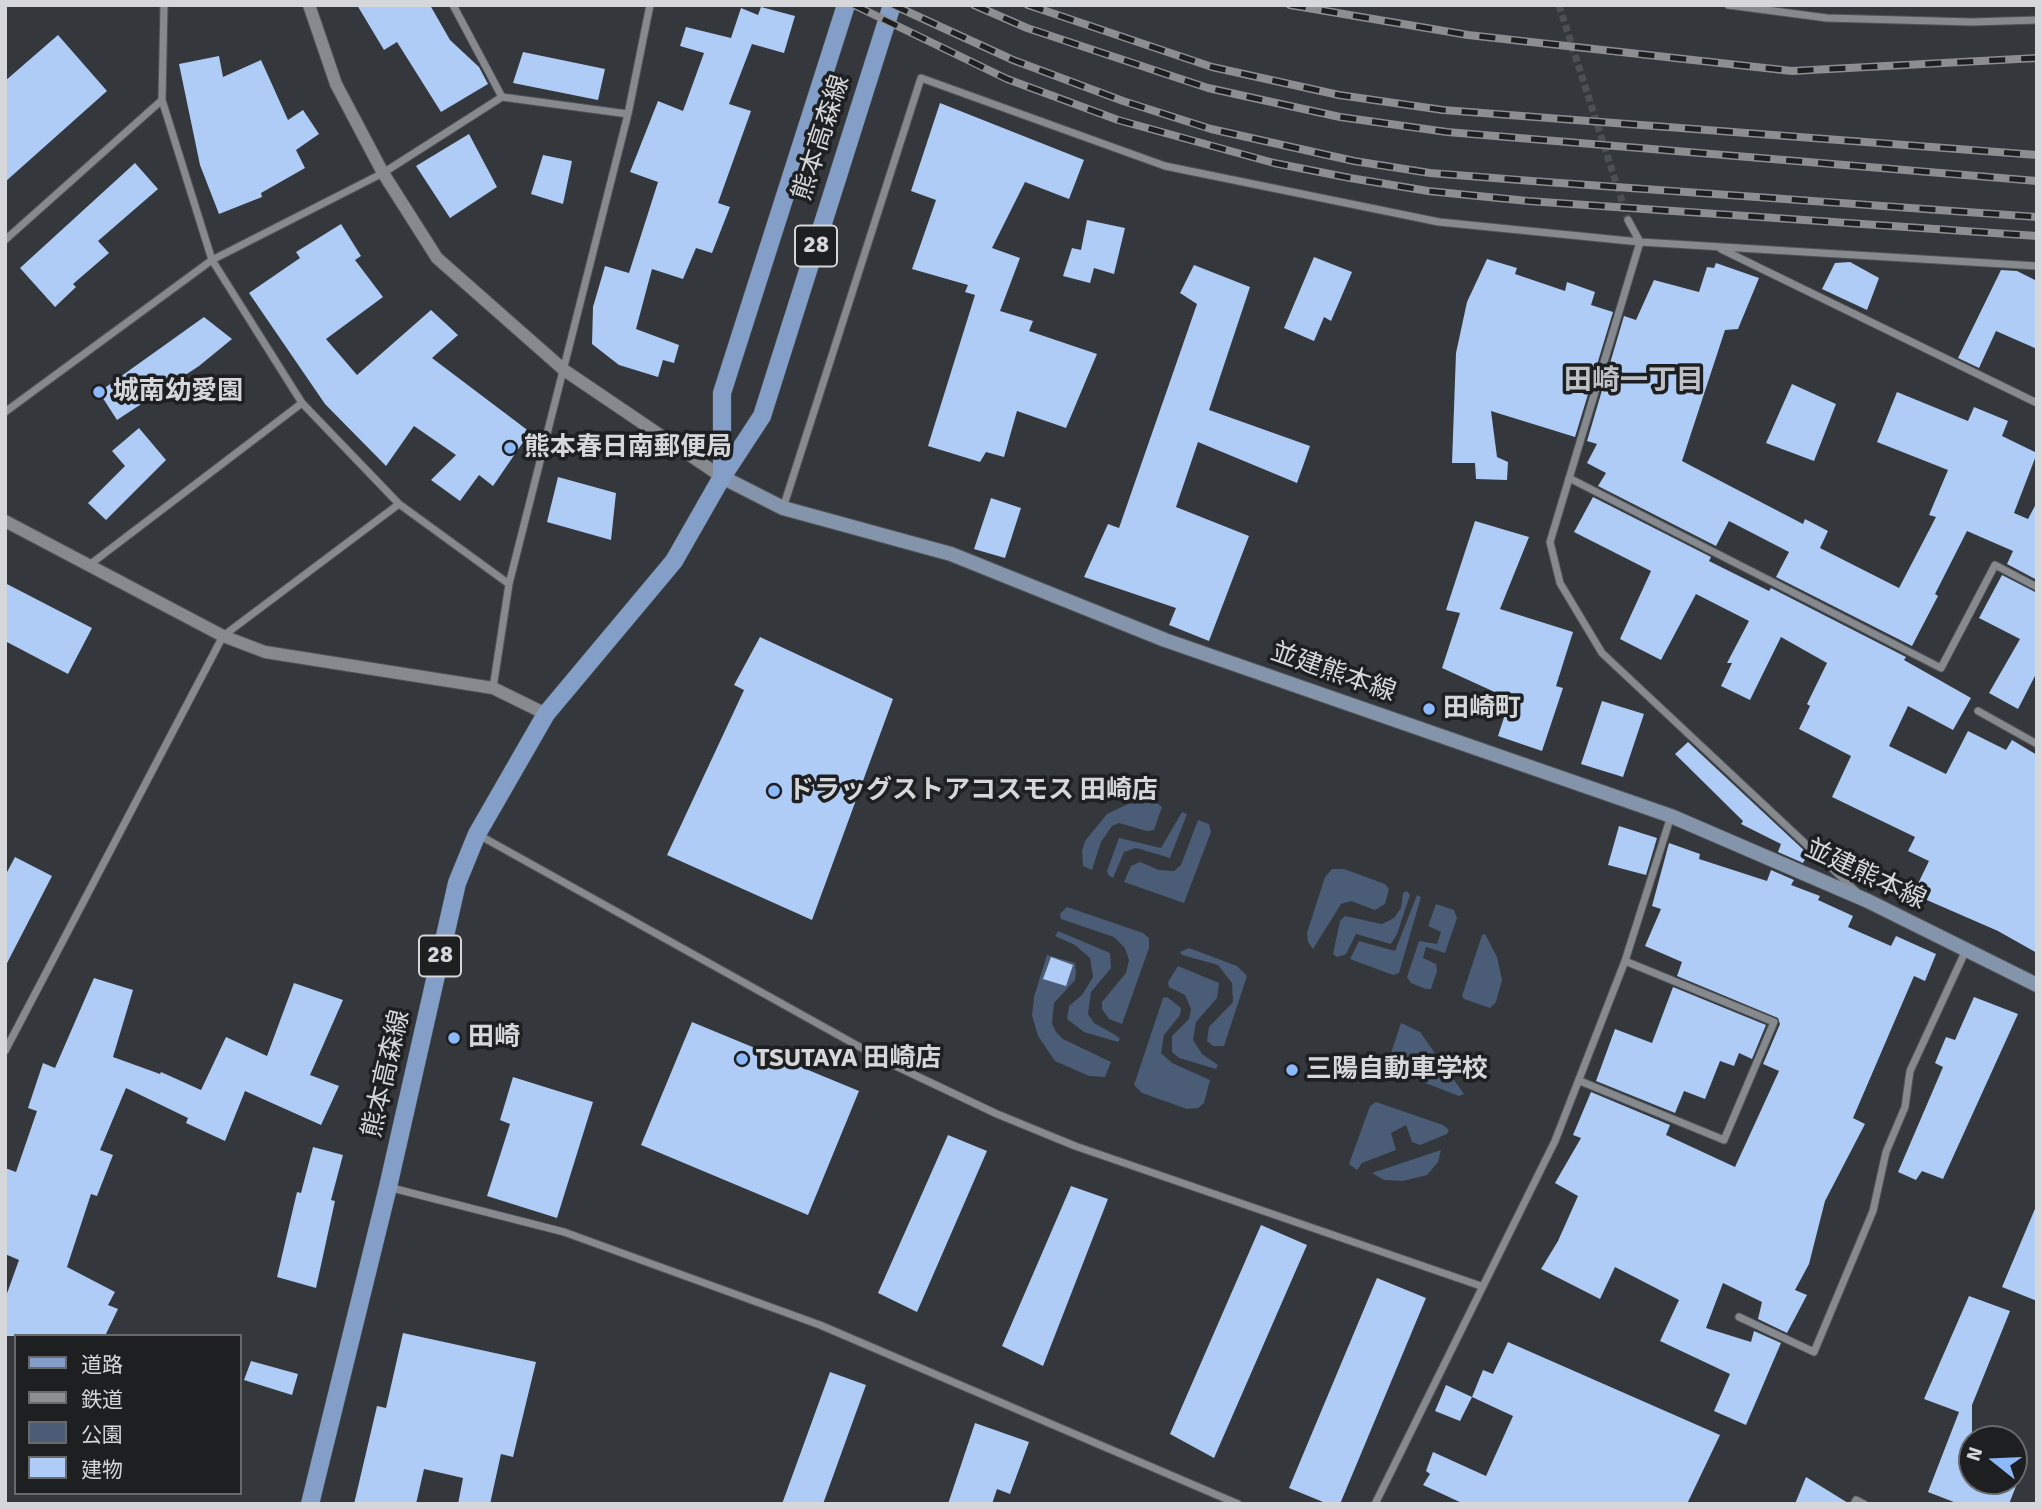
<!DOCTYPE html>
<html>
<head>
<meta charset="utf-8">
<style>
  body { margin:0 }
  #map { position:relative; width:2042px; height:1509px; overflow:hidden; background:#34373c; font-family:Signika,"Noto Sans JP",sans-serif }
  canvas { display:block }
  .frame { position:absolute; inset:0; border:7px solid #d5d7da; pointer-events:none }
  .legend { position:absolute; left:14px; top:1334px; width:228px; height:161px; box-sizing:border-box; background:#1d1f21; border:2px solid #67696b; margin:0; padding:9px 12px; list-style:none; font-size:21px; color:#d5d7da }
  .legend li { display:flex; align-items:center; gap:14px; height:35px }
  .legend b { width:35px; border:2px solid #67696b }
  .north { position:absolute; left:1958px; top:1425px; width:70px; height:70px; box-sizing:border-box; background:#1d1f21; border:2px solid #67696b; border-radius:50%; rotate:288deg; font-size:19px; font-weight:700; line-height:28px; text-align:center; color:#d5d7da }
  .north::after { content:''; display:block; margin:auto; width:24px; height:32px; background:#8cb9fc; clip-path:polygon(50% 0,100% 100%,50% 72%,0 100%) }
</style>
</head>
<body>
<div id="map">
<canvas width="2042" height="1509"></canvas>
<div class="frame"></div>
<ul class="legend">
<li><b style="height:9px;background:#839ec7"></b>道路</li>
<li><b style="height:9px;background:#8c8e92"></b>鉄道</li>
<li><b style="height:19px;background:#4a5c76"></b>公園</li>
<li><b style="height:19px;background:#afccf6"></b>建物</li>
</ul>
<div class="north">N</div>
</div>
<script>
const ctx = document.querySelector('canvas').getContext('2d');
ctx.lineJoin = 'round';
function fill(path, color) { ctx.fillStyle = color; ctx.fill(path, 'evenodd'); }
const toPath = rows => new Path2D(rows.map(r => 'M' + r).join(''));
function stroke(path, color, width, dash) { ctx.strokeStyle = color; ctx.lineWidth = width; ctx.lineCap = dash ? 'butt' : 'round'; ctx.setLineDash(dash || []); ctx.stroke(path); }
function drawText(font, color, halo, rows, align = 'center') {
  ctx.font = font + ' Signika,"Noto Sans JP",sans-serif'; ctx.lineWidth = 7; ctx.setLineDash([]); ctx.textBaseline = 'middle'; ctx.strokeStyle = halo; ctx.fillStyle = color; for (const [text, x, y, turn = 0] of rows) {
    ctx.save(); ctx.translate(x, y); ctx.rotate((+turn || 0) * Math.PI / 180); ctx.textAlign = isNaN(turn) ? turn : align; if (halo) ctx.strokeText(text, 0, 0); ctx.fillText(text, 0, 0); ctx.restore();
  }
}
fill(toPath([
  [1154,801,1162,807,1154,830,1147,831,1119,823,1112,826,1101,842,1092,870,1083,866,1082,851,1085,841,1107,814,1128,804],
  [1182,812,1187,814,1170,858,1136,848,1124,852,1113,878,1109,876,1107,871,1119,838,1161,848],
  [1198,820,1209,824,1211,832,1184,903,1124,882,1131,866,1140,862,1159,870,1174,871,1181,865],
  [1332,869,1344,869,1385,884,1389,889,1385,904,1375,910,1351,901,1341,904,1313,949,1308,942,1307,933,1325,877],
  [1407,891,1410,895,1397,934,1391,944,1356,934,1346,954,1337,957,1333,954,1340,921,1345,916,1382,924,1394,918,1401,908,1403,893],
  [1417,895,1421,897,1399,973,1393,975,1350,959,1359,941,1395,951],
  [1436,904,1454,910,1457,918,1445,953,1426,947,1423,958,1436,964,1437,971,1431,989,1426,989,1411,983,1407,977,1419,941,1437,944,1441,932,1428,926],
  [1067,907,1143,933,1149,938,1149,948,1122,1024,1109,1019,1102,1009,1102,1002,1126,973,1129,960,1125,948,1114,937,1061,919,1060,914],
  [1058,931,1110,953,1111,968,1091,992,1088,1014,1094,1023,1117,1036,1120,1039,1118,1042,1084,1032,1067,1019,1069,1006,1082,995,1093,977,1090,958,1075,945,1055,936],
  [1485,934,1497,957,1502,980,1496,1002,1490,1008,1464,999,1462,996,1482,935],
  [1189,948,1237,966,1247,976,1224,1046,1213,1046,1207,1041,1209,1027,1233,1002,1232,983,1218,965,1182,955,1180,952],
  [1047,955,1075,963,1076,973,1075,980,1054,1003,1052,1023,1056,1032,1063,1039,1111,1062,1105,1077,1089,1076,1055,1061,1038,1036,1032,1015,1034,997],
  [1178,966,1219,983,1217,998,1196,1022,1193,1040,1202,1054,1218,1065,1216,1069,1179,1058,1172,1052,1172,1036,1189,1019,1191,1009,1185,995,1169,987,1168,982],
  [1167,997,1181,1008,1180,1015,1164,1035,1161,1053,1172,1063,1210,1080,1204,1103,1198,1108,1187,1109,1142,1093,1134,1085,1163,998],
  [1401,1023,1420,1032,1464,1094,1459,1096,1386,1068],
  [1376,1102,1443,1125,1449,1130,1447,1134,1420,1145,1412,1142,1406,1125,1391,1133,1396,1150,1362,1163,1357,1170,1349,1164,1370,1106],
  [1441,1150,1438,1162,1427,1175,1403,1181,1384,1180,1372,1173]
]), '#4a5c76');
fill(toPath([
  [357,5,430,5,450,40,479,67,488,84,441,112,397,42,384,50],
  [761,7,795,16,784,53,752,44,729,104,751,111,718,203,730,207,712,253,696,248,683,279,652,269,636,329,679,345,674,363,663,360,658,377,619,365,592,344,593,307,605,266,629,273,658,182,630,172,658,101,683,111,704,53,680,46,686,27,731,38,741,8,758,15],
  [58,35,107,91,5,182,5,81],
  [523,52,605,69,598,100,513,83],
  [219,56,223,77,261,60,288,120,303,110,319,134,296,150,305,168,261,193,262,197,219,214,200,165,179,64],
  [940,103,1084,160,1069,199,1025,182,992,248,1020,258,1000,311,1033,321,1029,331,1097,354,1066,428,1017,411,1004,457,986,452,980,462,928,446,975,295,965,292,968,285,912,269,936,200,911,191],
  [469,134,497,187,450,218,416,166],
  [543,155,572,161,563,204,531,194],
  [135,163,158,189,98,241,109,253,73,284,76,287,55,307,20,268],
  [1087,220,1125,228,1114,274,1094,268,1090,283,1063,276,1072,248,1081,250],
  [341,224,361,256,355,260,383,297,326,339,357,375,431,310,458,335,432,358,530,432,493,486,479,475,460,501,431,480,456,455,414,426,386,466,325,404,249,293,300,258,296,252],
  [1314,257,1352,272,1331,321,1324,317,1314,341,1284,328],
  [1487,259,1517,268,1515,274,1565,291,1567,282,1595,292,1591,305,1613,312,1575,437,1491,411,1497,457,1508,462,1507,480,1476,479,1475,463,1452,463,1456,353,1467,302],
  [1850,262,1879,278,1867,310,1822,289,1835,263],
  [1716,263,1759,278,1738,329,1725,330,1682,461,1803,524,1805,519,1828,531,1820,548,1899,588,1936,517,1929,515,1948,470,1877,442,1897,392,1968,421,1974,407,2008,421,2002,436,2037,453,2014,513,2028,519,2037,502,2037,580,2007,564,2013,551,1967,531,1935,594,1938,596,1912,646,1776,577,1789,552,1729,521,1716,546,1598,486,1606,473,1587,463,1597,444,1587,441,1624,316,1636,320,1654,280,1699,292,1707,267,1714,268],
  [1194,265,1250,287,1209,410,1310,446,1297,483,1198,442,1176,507,1249,536,1209,641,1169,625,1176,608,1084,577,1108,524,1119,528,1197,304,1180,293],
  [2001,270,2017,271,2037,281,2037,349,1996,331,1979,368,1958,358],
  [204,317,232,339,199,366,117,420,99,392],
  [1792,384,1836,404,1814,461,1766,443],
  [139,428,166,460,106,520,88,503,125,466,112,451],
  [558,477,616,493,611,540,547,522],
  [1593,497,1711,557,1709,561,1769,591,1771,588,1906,657,1904,660,1971,698,1953,730,1908,706,1889,746,1946,774,1968,731,2006,750,2012,740,2037,755,2037,953,1998,931,1913,894,1929,861,1908,851,1915,837,1832,797,1851,756,1799,729,1810,706,1807,704,1827,663,1781,637,1750,700,1721,686,1732,663,1727,663,1749,621,1696,594,1661,660,1620,639,1651,571,1574,532],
  [991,498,1021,508,1005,558,974,549],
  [1475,521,1529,537,1500,609,1573,632,1556,686,1563,688,1542,751,1498,736,1510,699,1442,668,1460,613,1446,610],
  [2002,575,2037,593,2037,672,2018,709,1989,693,2020,639,1979,618],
  [5,583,92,628,68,674,5,641],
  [760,637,893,699,812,920,667,855,744,690,734,685],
  [1602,701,1644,714,1623,777,1581,764],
  [1688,742,1808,854,1803,863,1778,852,1781,844,1741,824,1743,821,1675,754],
  [1619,826,1657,838,1646,875,1608,865],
  [1669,843,1700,854,1699,859,1767,881,1771,870,1794,880,1791,885,1820,896,1818,900,1853,916,1848,927,1891,946,1896,936,1936,954,1925,981,1914,976,1853,1118,1865,1124,1825,1201,1809,1264,1795,1290,1807,1295,1787,1333,1758,1319,1762,1302,1723,1283,1706,1328,1751,1342,1754,1331,1781,1343,1746,1425,1714,1411,1730,1374,1660,1341,1679,1300,1615,1267,1600,1299,1541,1269,1558,1241,1578,1196,1555,1183,1581,1138,1573,1135,1591,1092,1670,1125,1666,1135,1735,1167,1779,1071,1763,1064,1780,1024,1778,1018,1677,976,1682,962,1645,946,1661,909,1652,906],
  [15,857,52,876,5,967,5,876],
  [1051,957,1073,965,1066,986,1043,979],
  [94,978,133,990,113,1057,160,1074,161,1072,201,1090,226,1037,267,1056,294,983,343,1000,310,1075,339,1086,321,1125,245,1091,225,1141,186,1123,188,1118,126,1088,100,1150,113,1155,97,1196,91,1194,67,1267,115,1292,108,1305,118,1309,105,1336,5,1336,5,1299,19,1260,5,1254,5,1168,16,1172,37,1111,28,1108,43,1063,55,1068],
  [1673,987,1766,1025,1752,1059,1739,1053,1734,1066,1720,1061,1705,1099,1684,1091,1675,1113,1596,1081,1615,1029,1652,1043],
  [1974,997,2018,1014,1943,1179,1922,1171,1916,1180,1898,1172,1943,1067,1935,1063,1946,1037,1955,1040],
  [692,1022,859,1091,808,1215,641,1145],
  [513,1077,593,1102,557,1218,487,1196,510,1124,500,1120],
  [948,1135,987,1151,917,1312,878,1293],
  [313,1147,343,1155,331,1200,335,1201,316,1288,277,1277,297,1192,301,1193],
  [1071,1186,1108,1199,1043,1366,1002,1346],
  [2037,1204,2037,1301,2002,1287],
  [1261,1225,1307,1245,1214,1458,1170,1434],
  [1377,1278,1426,1298,1340,1504,1328,1504,1289,1488],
  [1969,1296,2010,1311,1972,1405,1972,1481,2018,1481,2009,1504,1959,1504,1928,1492,1959,1412,1924,1399],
  [403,1333,536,1362,513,1457,501,1454,490,1504,458,1504,463,1478,424,1469,416,1504,354,1504,377,1406,386,1408],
  [1508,1342,1720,1435,1687,1504,1464,1504,1423,1485,1430,1474,1426,1471,1433,1452,1486,1476,1513,1416,1472,1397,1483,1370,1493,1374],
  [251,1361,298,1374,292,1395,244,1380],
  [830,1372,866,1385,823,1504,782,1504],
  [1446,1385,1472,1397,1460,1421,1435,1411],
  [975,1423,1029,1442,1010,1494,997,1489,992,1504,948,1504],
  [1806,1477,1848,1503,1848,1504,1795,1504]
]), '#afccf6');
stroke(toPath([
  [1559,5,1628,220]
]), '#4c4f54', 7, [7, 3.5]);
const minor = toPath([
  [164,5,162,100,212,260,302,403,399,504,509,584],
  [453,5,502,97],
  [1728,5,1827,18,1972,22,2037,20],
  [1628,220,1640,242,1550,542,1560,583,1602,653,1857,892],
  [5,240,162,100],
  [1721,249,2037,403],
  [5,412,212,260,383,173,502,97,628,114],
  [1569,478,1941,668,1995,565,2037,587],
  [783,508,921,78,1165,166,1439,222,1640,242,2037,266],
  [88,566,302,403],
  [493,688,509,584,628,114,650,5],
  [1978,711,2037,744],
  [477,834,885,1061,997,1114,1075,1146,1481,1286],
  [5,1051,223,636,399,504],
  [1580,1081,1724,1140,1774,1022,1625,961],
  [388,1187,564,1232,820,1325,1238,1504],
  [1739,1317,1814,1352,1873,1211,1886,1152,1905,1107,1910,1071,1966,950],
  [1375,1504,1555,1141,1625,961,1671,816],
  [1854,1504,1856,1500,1864,1504]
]);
const tertiary = toPath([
  [309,5,336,84,383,173,437,258,564,370,722,477],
  [5,521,223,636,265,652,493,688,546,714]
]);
const secondary = toPath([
  [722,477,783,508,951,554,1165,640,1671,816,1868,901,2037,985]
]);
const primary = toPath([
  [722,477,722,393,846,5],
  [310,1504,388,1187,457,883,477,834,546,714,674,561,722,477,762,416,892,5]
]);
stroke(minor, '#505356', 9);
stroke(tertiary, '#505356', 14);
stroke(secondary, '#505356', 16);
stroke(primary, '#505356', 19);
stroke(minor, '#868a8f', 7);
stroke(tertiary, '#868a8f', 12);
stroke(secondary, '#8494ab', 14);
stroke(primary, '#839ec7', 18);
const rail = toPath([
  [854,5,1007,79,1118,120,1274,163,1350,178,1428,191,1528,201,2037,236],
  [893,5,1013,60,1123,101,1211,129,1354,161,1430,173,1532,181,2037,217],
  [974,5,1027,28,1208,88,1340,117,1447,132,2037,181],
  [1028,5,1212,67,1339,95,1443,110,2037,155],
  [1290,5,1468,35,1792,71,2037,58]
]);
stroke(rail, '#8c8e92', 8);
stroke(rail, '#1d1f21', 5, [16]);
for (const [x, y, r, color] of [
  [99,392,7,"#8cb9fc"],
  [510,448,7,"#8cb9fc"],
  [1429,709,7,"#8cb9fc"],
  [774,791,7,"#8cb9fc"],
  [454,1038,7,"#8cb9fc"],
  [742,1059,7,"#8cb9fc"],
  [1292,1070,7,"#8cb9fc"]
]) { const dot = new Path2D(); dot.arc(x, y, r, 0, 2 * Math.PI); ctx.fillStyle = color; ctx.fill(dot); stroke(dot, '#1d1f21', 2.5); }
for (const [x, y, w] of [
  [816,246,42],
  [440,956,42]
]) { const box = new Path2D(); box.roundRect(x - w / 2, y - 20.5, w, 41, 5); ctx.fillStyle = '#1d1f21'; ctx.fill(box); stroke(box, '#d5d7da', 2); }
drawText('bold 24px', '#d5d7da', null, [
  ["28",816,246],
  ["28",440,956]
]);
drawText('26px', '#d5d7da', '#1d1f21', [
  ["熊本高森線",822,138,-72],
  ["並建熊本線",1333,673,19],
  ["並建熊本線",1865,875,25],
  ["熊本高森線",387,1074,-77]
]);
drawText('bold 26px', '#d5d7da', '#1d1f21', [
  ["城南幼愛園",113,392],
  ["熊本春日南郵便局",524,448],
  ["田崎町",1443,709],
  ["ドラッグストアコスモス 田崎店",788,791],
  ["田崎",468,1038],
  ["TSUTAYA 田崎店",756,1059],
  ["三陽自動車学校",1306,1070]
], 'left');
drawText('bold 28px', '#bec2c7', '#1d1f21', [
  ["田崎一丁目",1634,382]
]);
</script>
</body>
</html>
